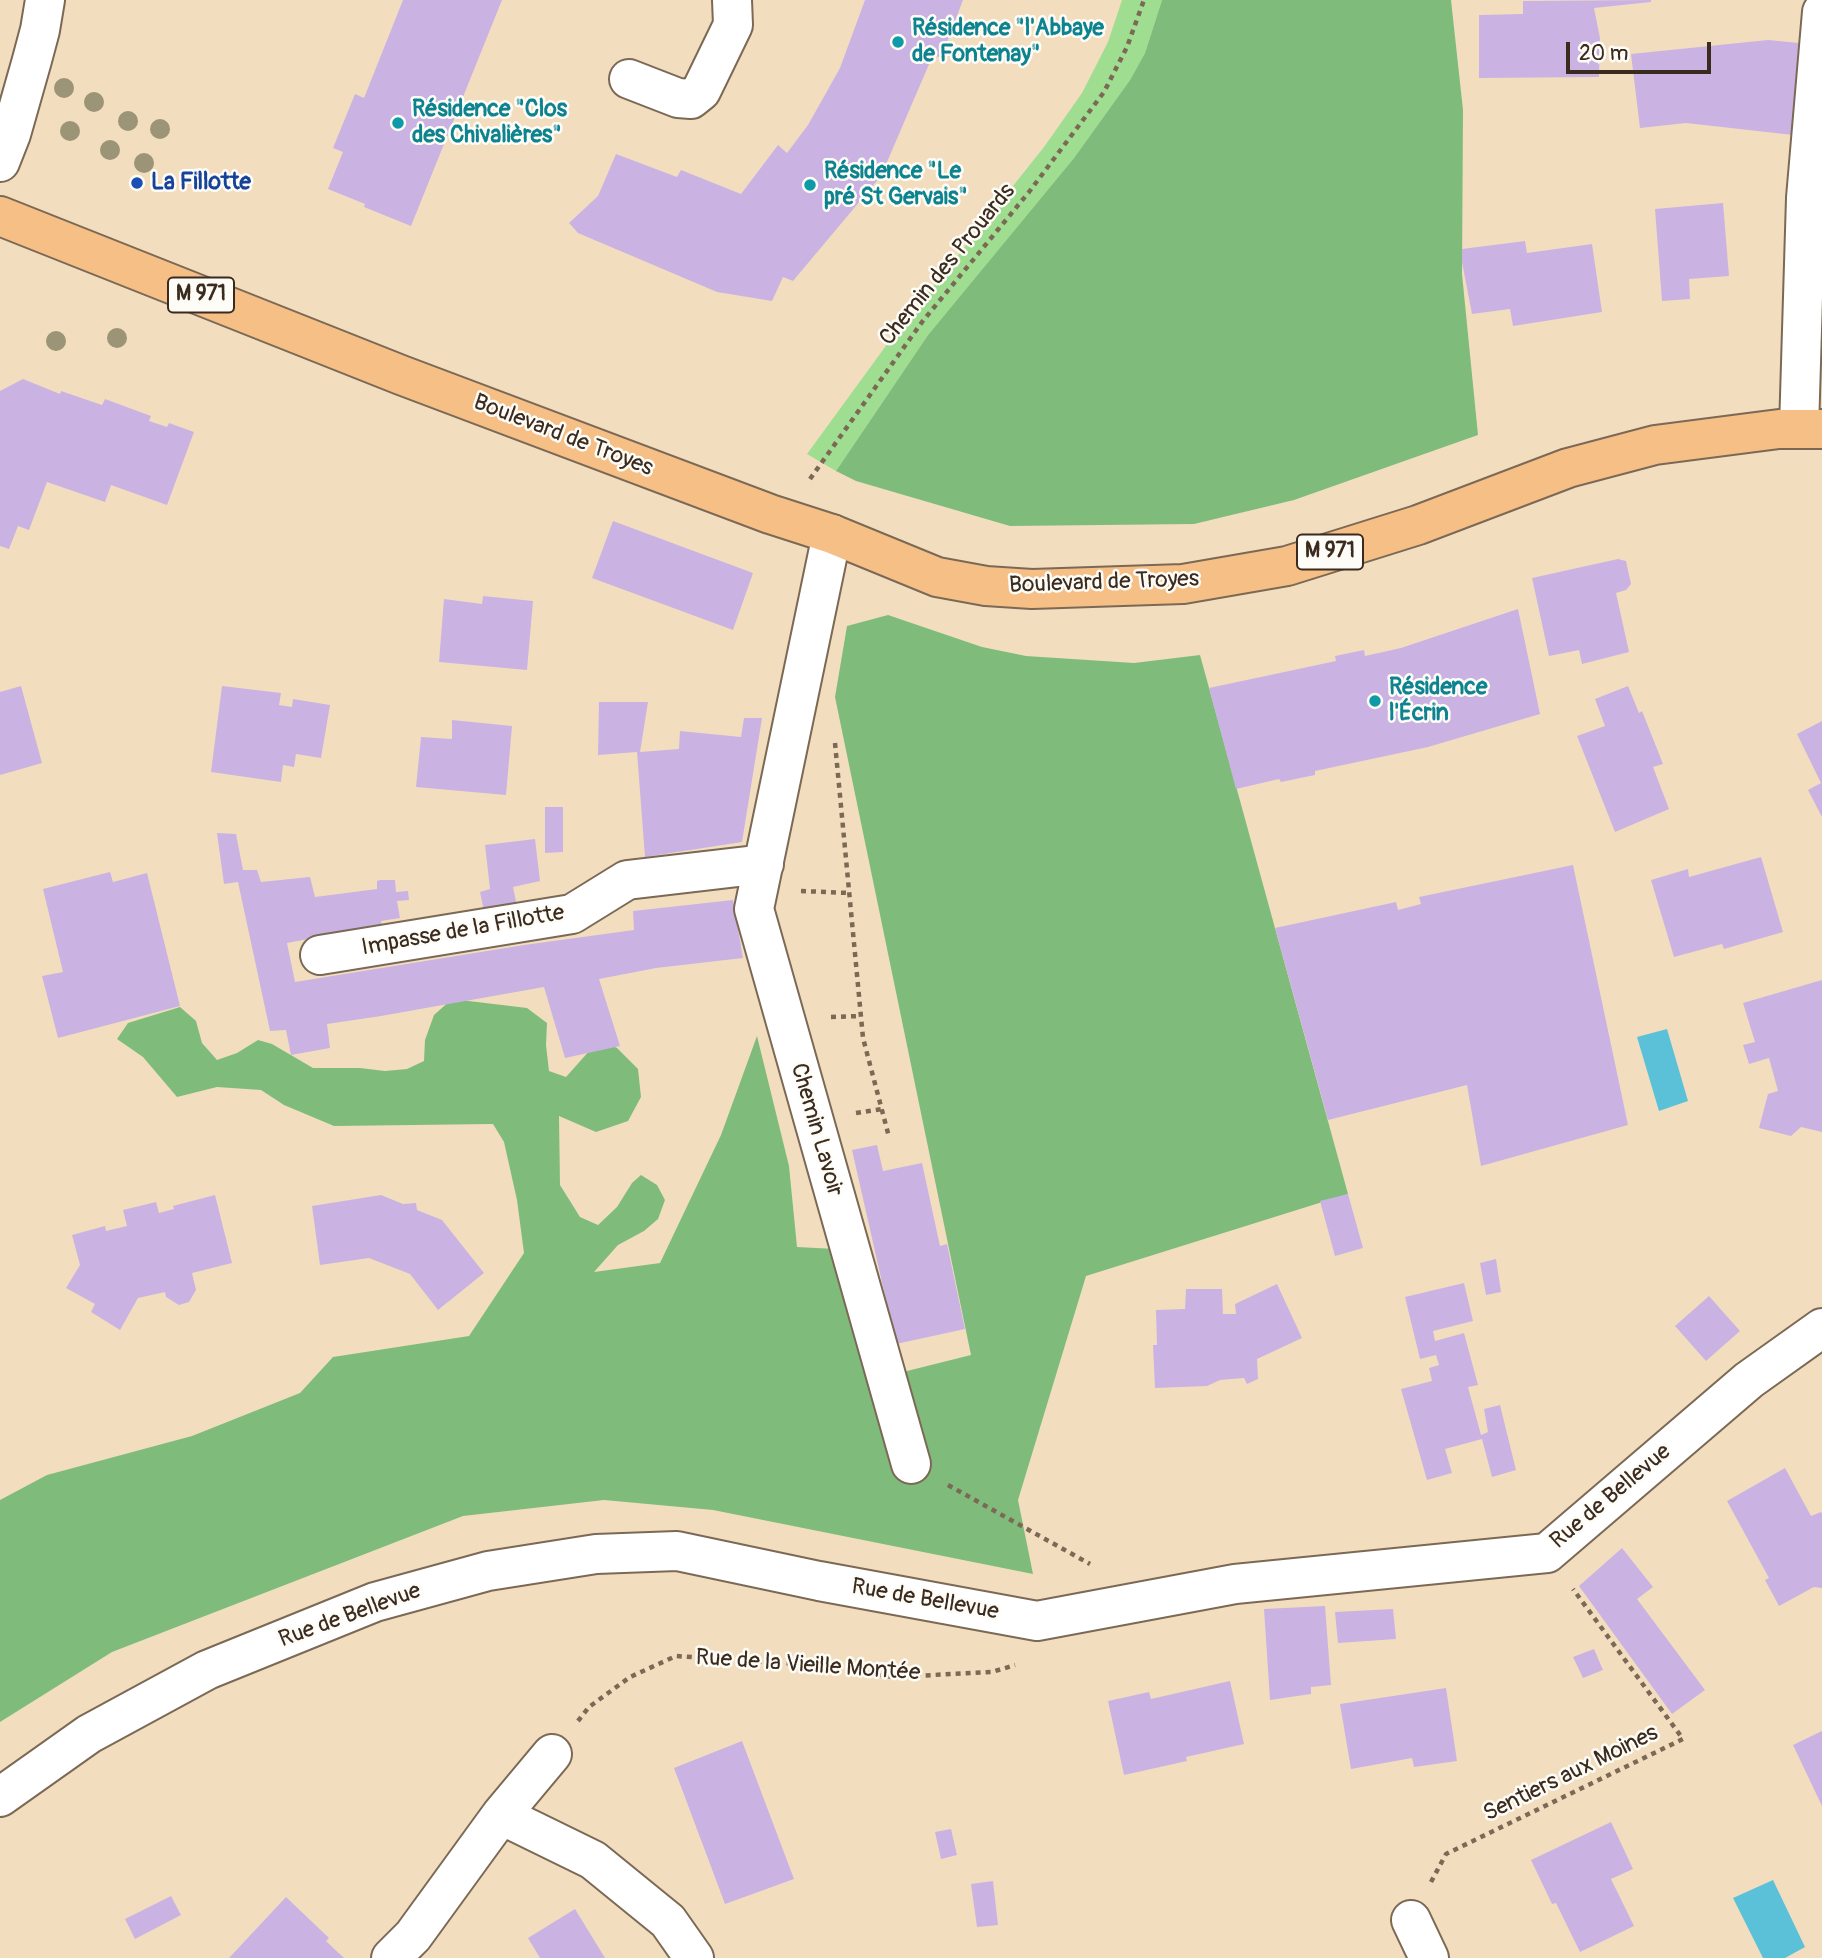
<!DOCTYPE html>
<html>
<head>
<meta charset="utf-8">
<style>
  body { margin:0 }
  #map { position:relative; width:1822px; height:1958px; overflow:hidden; background:#f2debf; font-family:Pangolin,sans-serif }
  canvas { display:block }
  .scale { position:absolute; left:1566px; top:42px; width:145px; height:32px; box-sizing:border-box; border:4px solid #3b2a1e; border-top:0; padding-left:9px; font-size:21px; line-height:24px; white-space:nowrap; color:#3b2a1e; -webkit-text-stroke:5px #fdfcf7; paint-order:stroke }
</style>
</head>
<body>
<div id="map">
<canvas width="1822" height="1958"></canvas>
<div class="scale">20 m</div>
</div>
<script>
const ctx = document.querySelector('canvas').getContext('2d');
ctx.lineJoin = 'round';
function fill(path, color) { ctx.fillStyle = color; ctx.fill(path, 'evenodd'); }
const toPath = rows => new Path2D(rows.map(r => 'M' + r).join(''));
function stroke(path, color, width, dash) { ctx.strokeStyle = color; ctx.lineWidth = width; ctx.lineCap = dash ? 'butt' : 'round'; ctx.setLineDash(dash || []); ctx.stroke(path); }
function drawText(font, color, halo, rows, align = 'center') {
  ctx.font = font + ' Pangolin,sans-serif'; ctx.lineWidth = 5; ctx.setLineDash([]); ctx.textBaseline = 'middle'; ctx.strokeStyle = halo; ctx.fillStyle = color; for (const [text, x, y, turn = 0] of rows) {
    ctx.save(); ctx.translate(x, y); ctx.rotate((+turn || 0) * Math.PI / 180); ctx.textAlign = isNaN(turn) ? turn : align; if (halo) ctx.strokeText(text, 0, 0); ctx.fillText(text, 0, 0); ctx.restore();
  }
}
fill(toPath([
  [1122,0,1162,0,1145,53,1130,80,1074,158,928,335,836,471,807,454,888,343,1044,147,1082,93,1108,42]
]), '#9fdd91');
fill(toPath([
  [1162,0,1451,0,1463,110,1462,274,1478,435,1294,500,1194,524,1010,526,856,481,836,471,928,335,1074,158,1130,80,1145,53],
  [888,615,982,647,1026,656,1134,663,1200,655,1348,1194,1086,1276,1018,1500,1033,1574,713,1510,604,1500,463,1516,112,1652,0,1722,0,1500,47,1475,192,1436,300,1393,333,1357,469,1336,524,1253,517,1200,504,1142,493,1124,334,1126,284,1105,261,1090,217,1087,177,1097,143,1057,117,1039,128,1023,180,1007,196,1021,202,1043,217,1060,237,1053,258,1040,272,1044,313,1068,360,1068,385,1071,407,1069,424,1061,425,1040,434,1015,452,999,527,1008,547,1023,546,1045,549,1071,566,1077,599,1040,617,1048,638,1069,641,1097,628,1121,596,1132,559,1116,560,1185,580,1217,598,1225,617,1207,632,1183,641,1175,657,1185,665,1200,658,1219,644,1231,618,1245,594,1272,660,1263,721,1135,757,1036,789,1166,797,1247,836,1249,903,1372,971,1355,835,697,847,626]
]), '#7fbc7b');
fill(toPath([
  [1667,1029,1688,1101,1659,1111,1637,1037],
  [1773,1880,1805,1947,1785,1958,1763,1958,1733,1898]
]), '#5bc1d8');
fill(toPath([
  [403,0,502,0,411,226,364,207,365,204,328,189,343,152,333,148,355,94,364,98],
  [865,0,963,0,941,58,933,55,881,176,793,281,783,277,772,301,717,292,578,233,569,223,598,196,616,154,677,177,681,170,741,194,778,145,787,153,808,125,840,68],
  [1651,0,1651,2,1594,8,1600,38,1599,77,1479,78,1479,15,1523,14,1523,1],
  [1768,40,1799,43,1793,135,1686,123,1640,128,1631,54],
  [1723,203,1729,276,1689,279,1690,299,1662,301,1655,209],
  [1525,241,1527,253,1592,244,1602,312,1513,326,1510,309,1472,314,1462,262,1462,249],
  [23,379,60,394,61,391,102,405,105,399,151,416,149,421,167,427,169,423,194,432,167,505,111,485,105,502,47,482,29,530,18,526,9,549,0,546,0,391],
  [613,521,753,573,733,630,592,578],
  [1618,559,1626,561,1631,584,1626,590,1616,593,1629,652,1582,664,1579,650,1549,656,1532,578],
  [483,596,533,601,527,670,439,662,444,599,482,604],
  [1518,609,1540,714,1428,747,1315,771,1315,775,1281,782,1279,779,1236,789,1209,688,1336,661,1335,656,1364,650,1365,656,1401,648],
  [21,686,42,763,0,775,0,692],
  [222,686,281,693,279,705,292,707,293,699,330,705,321,758,296,754,294,767,283,765,281,782,211,772],
  [1628,686,1639,713,1642,711,1663,764,1653,767,1669,809,1615,832,1577,736,1605,726,1595,699],
  [599,702,648,702,640,752,679,749,680,731,741,737,744,718,762,718,742,842,645,857,637,752,598,755],
  [452,720,512,726,506,795,416,787,421,737,452,739],
  [1822,721,1822,817,1808,790,1821,783,1797,734],
  [545,807,563,807,563,852,545,853],
  [217,833,236,834,243,870,257,870,261,882,310,877,315,897,377,889,377,881,380,880,395,880,396,892,408,891,409,900,397,901,400,918,381,921,382,925,287,943,295,982,524,945,634,930,633,911,733,900,743,958,656,968,599,979,620,1046,565,1058,544,987,381,1016,327,1024,330,1048,291,1055,286,1030,270,1031,238,882,224,884],
  [535,839,540,881,513,887,518,911,485,916,480,892,490,889,485,845],
  [1761,857,1783,932,1724,949,1722,944,1674,957,1651,880,1688,869,1689,877],
  [1573,865,1628,1125,1481,1166,1467,1085,1328,1120,1275,928,1396,902,1398,910,1421,904,1419,897],
  [110,872,113,882,147,873,180,1006,58,1038,42,976,63,972,43,889],
  [1822,980,1822,1132,1801,1127,1791,1136,1759,1128,1768,1094,1778,1091,1769,1058,1749,1064,1743,1045,1755,1042,1743,1003],
  [877,1145,883,1171,922,1163,940,1246,947,1244,965,1329,896,1344,852,1150],
  [1348,1194,1363,1248,1335,1256,1320,1201],
  [215,1195,232,1263,192,1273,196,1290,189,1302,179,1305,166,1297,165,1292,138,1298,120,1330,91,1312,95,1304,66,1288,80,1265,72,1235,105,1226,106,1231,127,1226,123,1210,156,1202,159,1213,174,1209,173,1206],
  [381,1195,403,1204,416,1203,417,1210,442,1220,484,1273,438,1310,410,1274,369,1258,320,1265,312,1206],
  [1496,1259,1501,1292,1486,1295,1480,1263],
  [1464,1283,1473,1321,1433,1331,1435,1341,1464,1333,1478,1385,1468,1387,1481,1435,1488,1432,1484,1409,1500,1405,1516,1470,1492,1477,1482,1439,1445,1449,1452,1473,1427,1480,1401,1389,1432,1381,1429,1368,1439,1365,1436,1355,1420,1359,1405,1297],
  [1277,1284,1302,1338,1257,1359,1258,1379,1247,1384,1244,1378,1220,1380,1207,1386,1155,1388,1153,1345,1157,1345,1156,1310,1185,1309,1186,1289,1222,1289,1223,1314,1236,1314,1235,1304],
  [1709,1296,1740,1331,1706,1361,1675,1326],
  [1785,1468,1811,1516,1821,1512,1822,1514,1822,1588,1814,1587,1779,1606,1765,1580,1769,1578,1727,1501],
  [1622,1548,1653,1587,1637,1599,1705,1690,1672,1714,1579,1586],
  [1325,1606,1331,1685,1311,1687,1311,1694,1270,1700,1264,1609],
  [1393,1609,1396,1639,1338,1643,1335,1612],
  [1594,1649,1603,1670,1583,1678,1573,1657],
  [1230,1681,1244,1744,1186,1757,1187,1761,1124,1775,1108,1701,1149,1692,1151,1699],
  [1446,1688,1457,1761,1414,1767,1412,1758,1351,1769,1340,1704],
  [1822,1731,1822,1806,1793,1745],
  [742,1741,794,1879,725,1904,674,1768],
  [1611,1822,1633,1869,1611,1879,1634,1926,1580,1952,1556,1903,1552,1904,1531,1860],
  [951,1829,957,1855,941,1859,935,1832],
  [993,1881,998,1925,977,1927,971,1884],
  [171,1896,181,1915,135,1939,125,1919],
  [286,1897,329,1938,326,1941,344,1958,229,1958],
  [575,1909,605,1958,540,1958,528,1938]
]), '#cab3e2');
const minor = toPath([
  [629,79,678,98,691,99,701,91,733,25,732,0],
  [0,162,11,134,32,60,40,30,45,0],
  [1799,429,1806,198,1822,12],
  [832,534,754,909,911,1464],
  [320,955,572,914,627,880,764,864],
  [0,1797,89,1734,207,1670,375,1602,488,1571,596,1554,677,1551,819,1581,1037,1621,1235,1584,1547,1553,1749,1380,1822,1328],
  [501,1815,593,1860,668,1921,694,1958],
  [1411,1920,1429,1958],
  [391,1958,413,1936,501,1815,552,1754]
]);
const primary = toPath([
  [0,216,401,375,770,514,832,534,937,577,986,586,1032,589,1183,584,1287,566,1418,525,1568,468,1655,445,1779,429,1822,429]
]);
stroke(minor, '#7b6956', 42);
stroke(primary, '#7b6956', 42);
stroke(toPath([
  [810,479,922,322,1029,192,1104,92,1127,47,1144,0],
  [835,743,863,1038,889,1137],
  [801,891,850,893],
  [831,1017,861,1016],
  [856,1113,882,1109],
  [948,1485,1090,1564],
  [578,1721,589,1707,630,1677,676,1656,796,1664,894,1677,992,1672,1015,1665],
  [1431,1882,1446,1854,1683,1739,1573,1589]
]), '#7b6956', 4.5, [5, 5]);
stroke(minor, '#fff', 38);
stroke(primary, '#f5bf86', 38);
ctx.fillStyle = '#9b9476';
for (const [x, y] of [
  [64,88],
  [94,102],
  [128,121],
  [160,129],
  [70,131],
  [110,150],
  [144,163],
  [117,338],
  [56,341]
]) { ctx.beginPath(); ctx.arc(x, y, 10, 0, 2 * Math.PI); ctx.fill(); }
for (const [x, y, r, color] of [
  [898,42,7,"#0f9aa8"],
  [398,123,7,"#0f9aa8"],
  [137,183,7,"#1a4fb4"],
  [810,185,7,"#0f9aa8"],
  [1375,701,7,"#0f9aa8"]
]) { const dot = new Path2D(); dot.arc(x, y, r, 0, 2 * Math.PI); ctx.fillStyle = color; ctx.fill(dot); stroke(dot, '#fdfcf7', 2.5); }
for (const [x, y, w] of [
  [201,295,66],
  [1330,552,66]
]) { const box = new Path2D(); box.roundRect(x - w / 2, y - 17.5, w, 35, 5); ctx.fillStyle = '#fdfcf7'; ctx.fill(box); stroke(box, '#3b2a1e', 2); }
drawText('bold 21px', '#3b2a1e', null, [
  ["M 971",201,295],
  ["M 971",1330,552]
]);
drawText('bold 23px', '#0d838f', '#fdfcf7', [
  ["Résidence \"l'Abbaye",912,29],
  ["de Fontenay\"",912,55],
  ["Résidence \"Clos",412,110],
  ["des Chivalières\"",412,136],
  ["Résidence \"Le",824,172],
  ["pré St Gervais\"",824,198],
  ["Résidence",1389,688],
  ["l'Écrin",1389,714]
], 'left');
drawText('bold 23px', '#164399', '#fdfcf7', [
  ["La Fillotte",151,183]
], 'left');
drawText('23px', '#3b2a1e', '#fdfcf7', [
  ["Chemin des Prouards",948,265,-51],
  ["Boulevard de Troyes",563,436,21],
  ["Boulevard de Troyes",1104,583,-2],
  ["Impasse de la Fillotte",463,931,-10],
  ["Chemin Lavoir",816,1130,74],
  ["Rue de Bellevue",1611,1497,-40],
  ["Rue de Bellevue",925,1600,10],
  ["Rue de Bellevue",350,1616,-20],
  ["Rue de la Vieille Montée",808,1666,4],
  ["Sentiers aux Moines",1571,1774,-26]
]);
</script>
</body>
</html>
